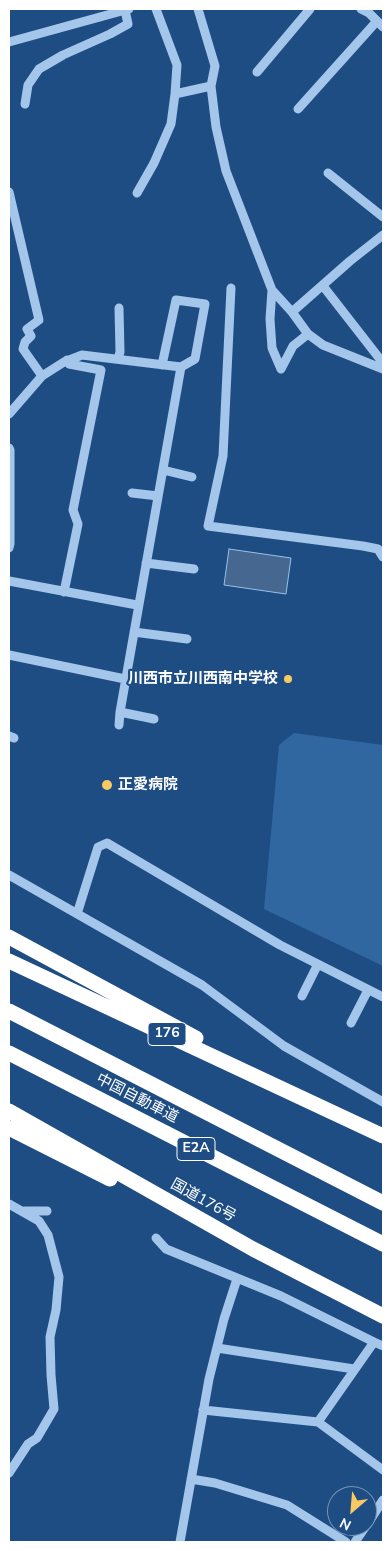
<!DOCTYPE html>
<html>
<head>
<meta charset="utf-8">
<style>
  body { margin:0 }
  #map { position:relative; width:392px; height:1551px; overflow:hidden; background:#1e4d84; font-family:"Nunito Sans",sans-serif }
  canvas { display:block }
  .frame { position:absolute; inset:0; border:10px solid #fff; pointer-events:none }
  .north { position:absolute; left:327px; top:1486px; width:50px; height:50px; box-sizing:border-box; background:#1e4d84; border:1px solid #7894b5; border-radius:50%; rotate:207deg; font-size:14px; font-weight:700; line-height:20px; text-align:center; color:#fff }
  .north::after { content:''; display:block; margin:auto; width:18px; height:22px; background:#f9ca63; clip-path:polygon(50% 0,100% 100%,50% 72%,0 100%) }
</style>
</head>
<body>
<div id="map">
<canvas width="392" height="1551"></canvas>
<div class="frame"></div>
<div class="north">N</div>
</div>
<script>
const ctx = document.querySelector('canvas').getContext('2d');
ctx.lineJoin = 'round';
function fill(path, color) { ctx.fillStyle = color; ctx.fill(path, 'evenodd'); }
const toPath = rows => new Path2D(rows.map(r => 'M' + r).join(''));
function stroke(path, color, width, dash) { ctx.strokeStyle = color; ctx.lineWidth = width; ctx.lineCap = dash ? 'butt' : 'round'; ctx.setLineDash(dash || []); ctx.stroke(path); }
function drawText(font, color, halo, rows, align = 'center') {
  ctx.font = font + ' "Nunito Sans","Noto Sans JP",sans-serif'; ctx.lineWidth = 4.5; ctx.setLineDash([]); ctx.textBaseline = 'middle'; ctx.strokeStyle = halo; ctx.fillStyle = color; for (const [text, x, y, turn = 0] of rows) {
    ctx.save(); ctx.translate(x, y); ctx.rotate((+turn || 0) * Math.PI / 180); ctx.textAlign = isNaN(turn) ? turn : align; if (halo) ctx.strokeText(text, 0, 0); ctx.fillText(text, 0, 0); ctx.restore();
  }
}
fill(toPath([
  [294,733,383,745,383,966,264,909,279,745]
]), '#3167a1');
const water = toPath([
  [229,549,291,558,286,594,224,585,229,549]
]);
fill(water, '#466890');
stroke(water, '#98c1ec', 1);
stroke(toPath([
  [156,9,177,65,175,94],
  [198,9,215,66,211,86,216,127,226,171,272,290,270,319,272,348,281,369,293,346,308,334,292,312,272,290],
  [361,9,369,13,383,27],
  [9,42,129,9],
  [257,72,310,9],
  [25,104,28,85,39,69,63,55,110,34,128,24,125,10],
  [298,109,377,21],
  [328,173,383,217],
  [9,192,39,320,27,329,31,336,25,342,23,349,42,376],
  [137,193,154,163,171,124,175,94,211,86],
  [323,286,383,363],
  [231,288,223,456,208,526,363,546,378,549,383,557],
  [292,312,350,261,383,235],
  [308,334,323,345,383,369],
  [118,359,120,352,119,308],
  [162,365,176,300,205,304,195,359,181,367],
  [9,414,42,376,64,362,82,355,181,367,120,712,154,719],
  [9,448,10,450,10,544,9,548],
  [163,470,192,477],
  [132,493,158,496],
  [146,563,194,569],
  [9,581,137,605],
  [64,592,78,524,73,510,101,370,69,364,67,360],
  [134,632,187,639],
  [9,655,125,679],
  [119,725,120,712],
  [9,736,14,738],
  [9,875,202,985,284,1046,383,1102],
  [77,914,98,847,107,843,280,945,383,997],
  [302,996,318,964],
  [351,1023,368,990],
  [9,1204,39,1221,48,1235,59,1277,56,1310,50,1337,51,1375,54,1409,37,1438,28,1444,9,1473],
  [25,1211,47,1211],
  [156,1238,166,1249,281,1296,374,1342,318,1422,203,1410],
  [374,1342,383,1346],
  [217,1348,354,1369],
  [318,1422,383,1470],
  [191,1479,215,1483,287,1505,346,1542],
  [367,1525,383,1500],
  [180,1542,209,1379,224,1319,237,1279],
  [355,1542,366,1526]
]), '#a4c6ea', 9);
stroke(toPath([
  [9,937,196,1038],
  [9,961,383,1136],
  [9,1011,383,1203],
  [9,1053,383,1244],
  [9,1111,253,1249,383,1316],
  [9,1128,110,1179]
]), '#fff', 15);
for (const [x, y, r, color] of [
  [288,679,5,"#f9ca63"],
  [107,785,6,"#f9ca63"]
]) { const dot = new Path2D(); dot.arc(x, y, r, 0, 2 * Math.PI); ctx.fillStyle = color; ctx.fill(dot); stroke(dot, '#1e4d84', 2); }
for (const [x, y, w] of [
  [167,1034,38],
  [196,1149,38]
]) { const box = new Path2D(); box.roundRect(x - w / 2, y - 11.5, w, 23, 4); ctx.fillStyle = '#1e4d84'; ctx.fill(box); stroke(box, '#fff', 1); }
drawText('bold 14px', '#fff', null, [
  ["176",167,1034],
  ["E2A",196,1149]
]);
drawText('bold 15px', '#fff', '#1e4d84', [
  ["川西市立川西南中学校",278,679],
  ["正愛病院",118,785,"left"]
], 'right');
drawText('15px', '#fff', '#1e4d84', [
  ["中国自動車道",137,1099,27],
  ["国道176号",203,1201,29]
]);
</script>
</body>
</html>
